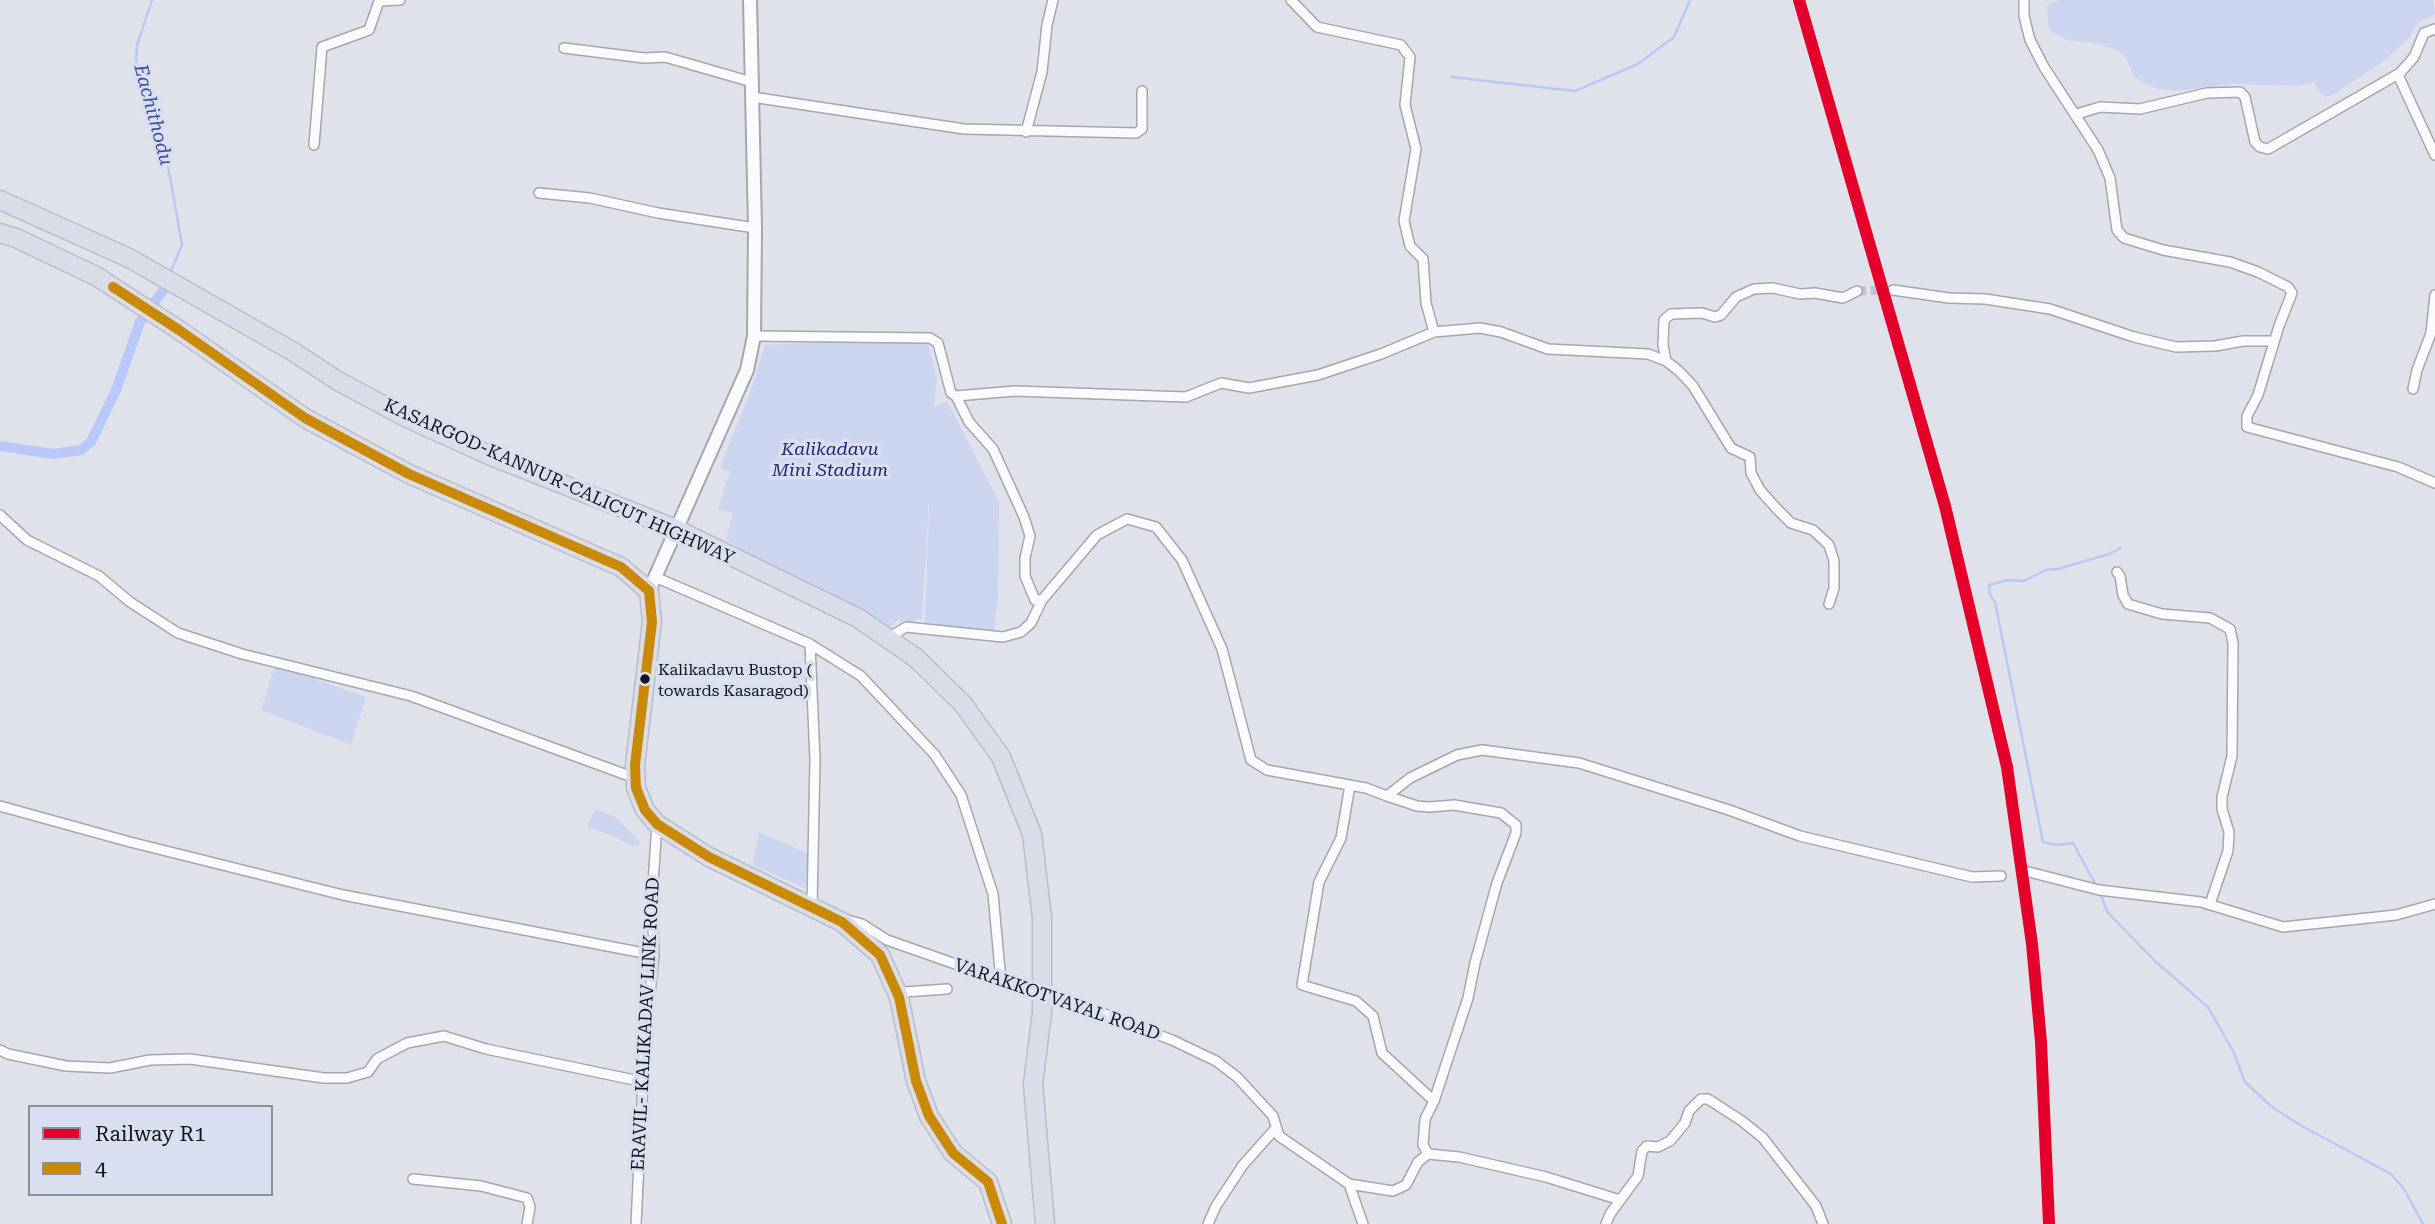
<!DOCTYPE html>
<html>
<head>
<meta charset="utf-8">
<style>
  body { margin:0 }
  #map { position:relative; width:2435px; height:1224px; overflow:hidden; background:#dfe2eb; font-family:"Roboto Serif",serif }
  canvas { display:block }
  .legend { position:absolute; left:28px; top:1105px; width:245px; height:91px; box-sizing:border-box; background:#d9dff1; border:2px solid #8a8e9b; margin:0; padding:9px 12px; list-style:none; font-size:21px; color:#13151b }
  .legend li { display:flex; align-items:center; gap:14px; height:35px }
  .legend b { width:35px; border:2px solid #8a8e9b }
</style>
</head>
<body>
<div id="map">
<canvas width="2435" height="1224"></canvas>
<ul class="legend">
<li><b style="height:9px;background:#e4002b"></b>Railway R1</li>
<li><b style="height:9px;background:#c98905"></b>4</li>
</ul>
</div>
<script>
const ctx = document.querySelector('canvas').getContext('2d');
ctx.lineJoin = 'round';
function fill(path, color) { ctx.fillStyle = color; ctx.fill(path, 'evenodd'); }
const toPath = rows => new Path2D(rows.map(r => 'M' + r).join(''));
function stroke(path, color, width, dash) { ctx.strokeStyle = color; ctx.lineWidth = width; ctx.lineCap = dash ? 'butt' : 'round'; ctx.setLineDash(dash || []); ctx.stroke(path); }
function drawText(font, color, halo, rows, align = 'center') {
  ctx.font = font + ' "Roboto Serif",serif'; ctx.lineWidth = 7; ctx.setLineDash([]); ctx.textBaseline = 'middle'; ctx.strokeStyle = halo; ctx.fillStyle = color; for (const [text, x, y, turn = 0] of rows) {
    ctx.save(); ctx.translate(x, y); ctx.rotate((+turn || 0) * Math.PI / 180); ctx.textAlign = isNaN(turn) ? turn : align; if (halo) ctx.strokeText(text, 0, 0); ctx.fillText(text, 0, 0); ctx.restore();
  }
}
fill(toPath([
  [2058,0,2433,0,2435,14,2418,23,2408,39,2387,59,2334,94,2325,97,2318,91,2314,82,2296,86,2233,84,2177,91,2158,89,2141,82,2134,76,2126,58,2119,51,2099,44,2068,40,2051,32,2048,24,2047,5],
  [827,342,928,343,937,378,934,406,947,401,999,502,998,598,994,632,925,623,930,480,922,619,917,618,914,622,897,620,890,628,843,601,750,555,726,539,733,513,718,509,730,472,720,467,751,390,765,345],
  [275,665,366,697,351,745,261,710],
  [595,809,616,817,641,843,632,847,618,838,587,827],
  [759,832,809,854,805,888,752,865]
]), '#ccd5f0');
stroke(toPath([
  [152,0,137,45,136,63,150,92,163,137,182,245,171,271],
  [1451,77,1575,91,1638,64,1674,37,1690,0],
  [2097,887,2073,843,2057,845,2043,842,1995,602,1990,595,1989,585,2008,580,2024,581,2046,570,2058,569,2109,554,2121,548],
  [2100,893,2108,913,2155,961,2208,1007,2234,1053,2245,1082,2272,1107,2300,1125,2391,1174,2404,1189,2423,1224]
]), '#b9c8f9', 2.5);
stroke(toPath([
  [0,446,53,454,81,450,91,442,116,390,140,322,164,289]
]), '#b9c8f9', 10);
stroke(toPath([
  [1857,291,1893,290]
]), '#c0c3cc', 9, [9, 4.5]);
const street = toPath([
  [1291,0,1317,27,1401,45,1410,57,1405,105,1416,149,1404,221,1410,246,1423,259,1426,303,1434,332],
  [2024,0,2024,16,2030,40,2044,67,2098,150,2110,178,2117,230,2124,238,2163,250,2230,262,2258,272,2288,287,2292,293,2279,326,2258,395,2247,416,2247,427,2398,467,2435,483],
  [564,48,644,58,665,57,752,82],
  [2398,75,2435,155],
  [752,97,964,129,1136,133,1142,129,1142,91],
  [2077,114,2100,107,2140,109,2207,93,2240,92,2245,97,2255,142,2260,147,2268,149,2400,73,2414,57,2424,33,2435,29],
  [1026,132,1042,72,1047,25,1053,0],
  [314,145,322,47,369,30,379,1,400,0],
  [539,193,590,198,658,213,755,228],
  [1893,290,1949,298,1985,299,2050,309,2134,337,2176,347,2215,346,2243,341,2274,341],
  [754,336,930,338,938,343,951,393,956,396,1015,391,1186,397,1221,383,1249,388,1318,375,1381,354,1434,332,1480,328,1501,332,1548,349,1648,354,1666,361,1679,371,1693,386,1731,448,1750,457,1751,473,1760,490,1776,508,1791,523,1813,530,1829,545,1834,561,1834,588,1829,604],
  [1666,361,1663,345,1664,320,1671,314,1702,313,1715,317,1721,315,1736,297,1754,289,1773,288,1800,294,1815,293,1843,298,1857,291],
  [2413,389,2417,370,2431,333,2435,295],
  [956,396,969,422,993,449,1024,517,1030,536,1025,558,1025,576,1035,600,1042,600],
  [0,515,27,540,99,576,130,602,178,633,242,654,411,696,635,778],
  [2117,572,2120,576,2123,595,2128,604,2162,614,2210,618,2230,629,2233,643,2232,756,2222,797,2222,809,2229,832,2228,851,2210,904],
  [655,577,810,644,861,676,935,755,961,795,993,894,1001,981],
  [888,638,906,627,1003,637,1021,632,1031,623,1042,600,1097,535,1127,519,1156,527,1182,560,1222,649,1251,760,1267,770,1366,788,1387,796,1410,778,1457,755,1482,750,1579,763,1729,810,1800,836,1972,877,2001,876],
  [810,644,815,760,812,907],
  [1350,785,1341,838,1319,882,1302,985,1356,1001,1373,1016,1382,1053,1434,1101],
  [1387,796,1417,806,1429,807,1454,805,1501,813,1516,825,1516,833,1497,883,1475,963,1468,998,1434,1101,1425,1119,1423,1145,1428,1154],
  [0,806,130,842,343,895,654,955],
  [2029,872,2099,890,2201,902,2283,927,2396,915,2435,904],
  [847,920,862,924,887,940,1055,999,1079,1004,1172,1040,1216,1061,1237,1077,1273,1116,1279,1136,1349,1184,1363,1224],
  [899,997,904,992,947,989],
  [0,1050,8,1054,66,1066,110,1068,150,1060,190,1059,324,1078,347,1078,368,1072,377,1059,407,1043,444,1036,486,1049,644,1082],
  [413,1179,481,1186,527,1198,530,1207,527,1224],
  [1349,1184,1393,1191,1406,1185,1418,1162,1428,1154,1459,1157,1546,1177,1620,1200],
  [636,1224,645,1041,654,955,652,898,657,824],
  [1208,1224,1216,1206,1243,1165,1276,1128],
  [1606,1224,1610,1214,1638,1176,1642,1151,1647,1146,1658,1147,1670,1141,1685,1123,1689,1111,1701,1099,1708,1099,1742,1121,1763,1138,1816,1206,1823,1224]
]);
const secondary = toPath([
  [649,591,747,370,754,336,755,228,750,0]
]);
const highway = toPath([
  [0,200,129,258,292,351,338,381,405,417,491,456,676,529,858,618,916,658,963,704,1001,757,1032,834,1042,918,1042,1013,1033,1084,1045,1224],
  [0,233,16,238,96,276,179,330,305,418,409,474,621,567,649,591,652,622,635,765,636,788,645,810,657,824,709,857,842,922,880,955,899,997,916,1081,929,1116,953,1153,988,1182,1002,1224]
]);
stroke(street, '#a5a7ae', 12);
stroke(secondary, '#a5a7ae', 16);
stroke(highway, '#bcbdc1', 21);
stroke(street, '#fafbfc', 9);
stroke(secondary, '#fafbfc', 12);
stroke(highway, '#d9dce9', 18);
stroke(toPath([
  [113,287,179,330,305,418,409,474,621,567,649,591,652,622,635,765,636,788,645,810,657,824,709,857,842,922,880,955,899,997,916,1081,929,1116,953,1153,988,1182,1002,1224]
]), '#c98905', 10);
stroke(toPath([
  [1799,0,1945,506,2007,767,2032,944,2041,1042,2049,1224]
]), '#e4002b', 12);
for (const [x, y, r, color] of [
  [645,679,6,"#13151b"]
]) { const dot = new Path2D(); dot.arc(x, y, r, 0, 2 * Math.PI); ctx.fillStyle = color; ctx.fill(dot); stroke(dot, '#d9dff1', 2.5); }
drawText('16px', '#13151b', '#d9dff1', [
  ["Kalikadavu Bustop (",658,670],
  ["towards Kasaragod)",658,691]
], 'left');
drawText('italic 18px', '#1c2770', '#d9dff1', [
  ["Kalikadavu",830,450],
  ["Mini Stadium",830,471]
]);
drawText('18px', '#13151b', '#d9dff1', [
  ["KASARGOD-KANNUR-CALICUT HIGHWAY",559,482,24],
  ["VARAKKOTVAYAL ROAD",1057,1000,19],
  ["ERAVIL- KALIKADAV LINK ROAD",646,1024,-87]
]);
drawText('italic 19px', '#3c4d99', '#d9dff1', [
  ["Eachithodu",153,115,75]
]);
</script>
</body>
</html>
